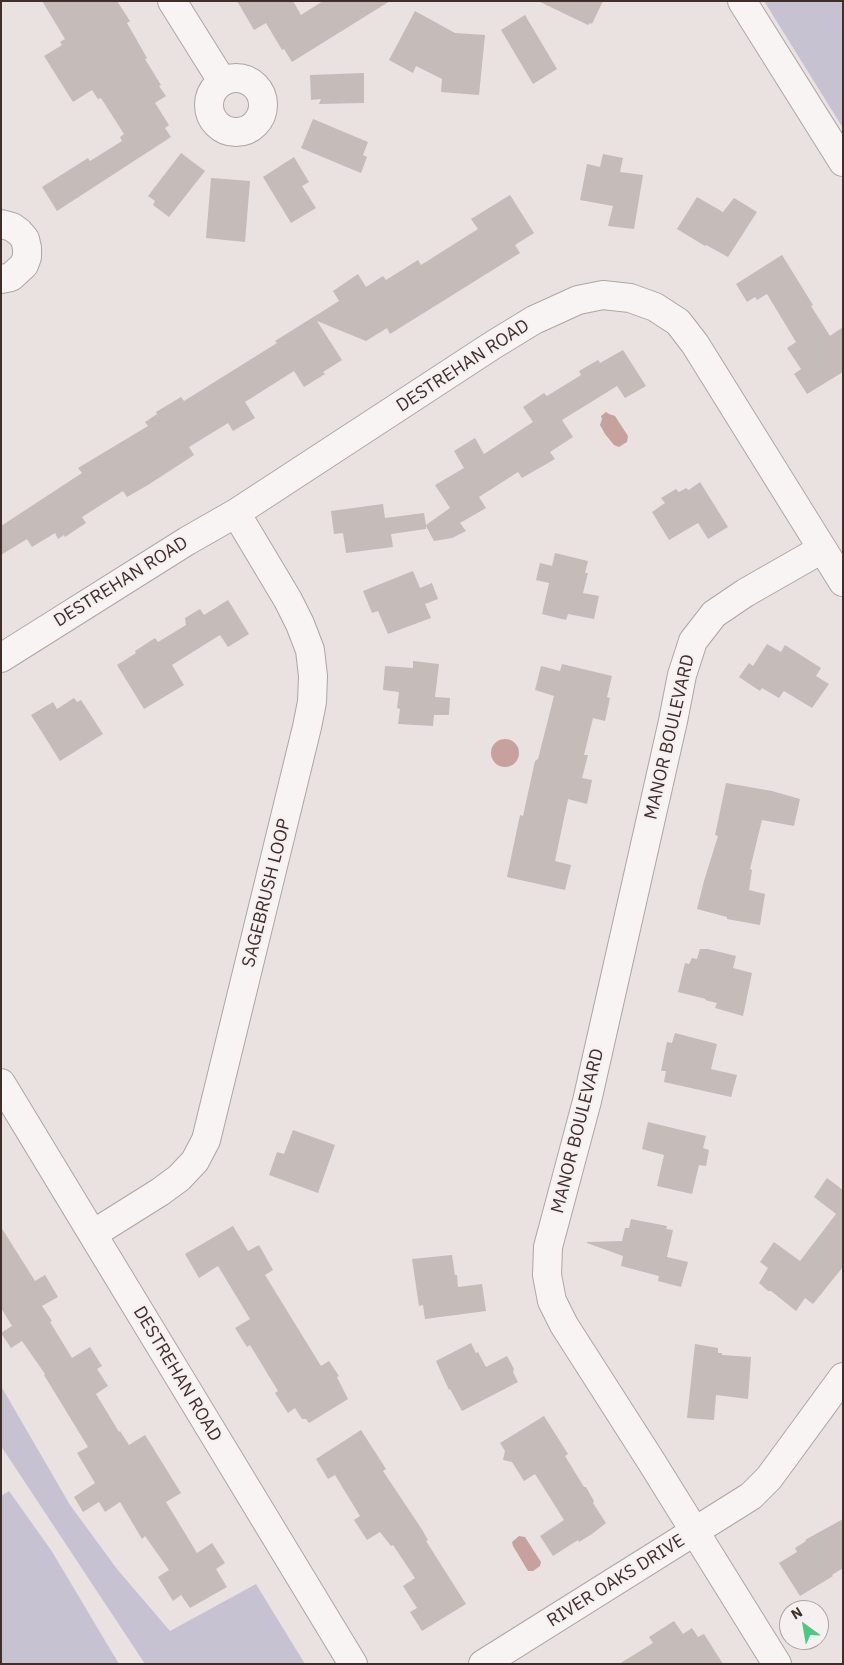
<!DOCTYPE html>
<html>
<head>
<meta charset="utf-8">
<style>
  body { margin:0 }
  #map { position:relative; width:844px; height:1665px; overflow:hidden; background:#e9e2e1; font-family:"IBM Plex Sans",sans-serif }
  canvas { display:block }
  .frame { position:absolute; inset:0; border:2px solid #402e2a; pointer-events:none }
  .north { position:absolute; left:779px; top:1600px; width:50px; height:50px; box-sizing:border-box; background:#f6f1f0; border:1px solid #ada3a1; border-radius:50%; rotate:328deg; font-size:14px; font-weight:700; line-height:20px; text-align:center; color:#402e2a }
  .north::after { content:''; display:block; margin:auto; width:18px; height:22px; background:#4cc880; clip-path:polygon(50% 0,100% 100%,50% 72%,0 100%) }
</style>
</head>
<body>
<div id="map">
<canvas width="844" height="1665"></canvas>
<div class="frame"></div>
<div class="north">N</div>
</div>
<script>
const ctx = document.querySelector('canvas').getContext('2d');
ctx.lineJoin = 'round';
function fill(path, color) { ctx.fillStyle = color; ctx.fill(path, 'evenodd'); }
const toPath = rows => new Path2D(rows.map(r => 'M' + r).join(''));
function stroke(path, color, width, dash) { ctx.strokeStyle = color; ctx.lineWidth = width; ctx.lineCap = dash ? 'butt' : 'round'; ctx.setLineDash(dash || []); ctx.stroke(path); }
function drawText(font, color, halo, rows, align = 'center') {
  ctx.font = font + ' "IBM Plex Sans",sans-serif'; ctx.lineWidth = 4.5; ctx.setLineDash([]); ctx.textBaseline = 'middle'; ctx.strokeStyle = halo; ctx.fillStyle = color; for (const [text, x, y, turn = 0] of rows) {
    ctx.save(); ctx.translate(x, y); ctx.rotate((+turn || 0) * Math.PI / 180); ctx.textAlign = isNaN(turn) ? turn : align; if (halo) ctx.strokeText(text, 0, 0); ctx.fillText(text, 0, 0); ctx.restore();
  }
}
fill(toPath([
  [764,1,843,1,843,128],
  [1,1386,70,1505,117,1569,170,1631,256,1584,305,1664,145,1664,1,1446],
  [9,1491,51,1550,119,1664,1,1664,1,1496]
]), '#c7c2d2');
fill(toPath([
  [606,412,609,414,615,416,628,436,627,442,619,447,614,445,605,434,600,425,602,419,601,416],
  '491 753a14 14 0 1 1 28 0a14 14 0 1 1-28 0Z',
  [519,1536,525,1537,541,1562,540,1566,533,1571,528,1571,513,1546,512,1542]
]), '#c7a19e');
fill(toPath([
  [42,1,117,1,130,21,127,23,147,58,145,59,161,85,159,86,166,96,155,103,169,125,165,128,171,137,57,211,42,187,88,158,90,161,122,141,120,137,124,134,101,98,98,99,92,90,73,102,44,56,62,45,60,42,65,39],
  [237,1,293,1,301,15,323,1,390,1,292,62,284,49,282,50,266,23,254,30],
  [538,1,603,1,592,24,590,23,588,25],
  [415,11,455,33,485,35,479,95,441,92,442,79,416,66,413,73,389,60],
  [525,15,557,69,533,84,501,30],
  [364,73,364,103,319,104,321,99,311,100,310,75],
  [313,119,368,142,363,155,367,157,361,173,301,148],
  [181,153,205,171,169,217,153,205,155,201,148,196],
  [603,154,623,158,620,172,643,175,634,229,608,226,613,206,580,200,587,164,600,167],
  [294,157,309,182,302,186,316,208,291,223,263,177],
  [211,178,250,181,245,242,206,238],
  [510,195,534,233,515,245,520,253,390,334,387,328,366,341,317,321,342,360,323,372,325,374,304,387,294,371,245,402,255,418,233,431,228,423,189,447,194,455,148,485,127,497,123,491,82,517,86,523,65,537,64,535,58,539,55,533,32,547,27,539,1,555,1,526,82,473,78,468,148,426,145,422,157,414,156,412,181,397,184,401,277,343,275,341,339,301,333,291,358,274,366,287,383,276,386,280,418,260,421,265,478,229,471,219],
  [697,197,723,212,734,198,757,212,728,257,706,245,705,246,677,229],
  [782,255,813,305,811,306,830,336,843,327,843,372,807,394,794,374,801,369,787,348,796,342,767,294,757,300,755,297,747,302,736,284],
  [623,350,646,386,625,398,617,386,562,420,573,437,550,452,555,459,522,478,518,472,479,497,486,508,460,523,466,531,452,538,434,541,426,526,426,529,391,534,393,547,346,553,343,533,334,534,331,511,383,504,385,518,424,513,426,525,450,508,435,485,464,468,454,451,475,438,484,454,533,422,523,407,544,393,547,396,581,375,579,371,598,360,600,363],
  [700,482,728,527,708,539,698,523,669,540,652,512,665,503,661,498,676,489,679,492,686,488,689,490],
  [555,553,588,561,585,573,588,573,583,593,599,596,594,619,568,614,566,620,542,614,549,583,536,580,540,563,552,566],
  [413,571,420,588,432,583,438,599,425,604,431,618,388,634,378,611,372,613,363,591],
  [228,600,249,634,228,647,220,635,172,665,184,685,144,709,117,665,136,653,135,651,155,638,158,642,186,625,185,618,200,609,204,615],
  [767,644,781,652,785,645,821,668,816,676,829,684,812,708,784,691,779,698,762,688,760,691,739,677,749,663,753,666],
  [413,661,439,664,435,697,450,698,449,715,434,715,433,726,398,724,400,709,397,708,399,692,383,690,385,666,413,668],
  [562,664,612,676,607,697,610,698,605,721,593,718,584,755,588,755,582,778,592,780,587,804,568,799,555,861,571,865,565,890,507,877,520,815,523,816,535,761,538,759,554,696,535,690,541,666,560,671],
  [74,698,77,702,81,700,103,734,60,761,31,715,53,702,57,709],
  [726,783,772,791,800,799,794,826,762,820,750,869,752,870,749,890,765,894,760,925,727,919,727,917,697,909,704,881,718,836,715,835],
  [700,949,708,949,736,956,733,968,752,973,743,1016,715,1008,717,1003,705,1000,706,999,678,992,685,963,689,964,692,958,697,959],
  [675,1033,717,1044,711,1069,737,1075,731,1097,664,1082,666,1071,661,1071,667,1042,672,1043],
  [648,1122,706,1136,703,1148,709,1150,706,1166,699,1165,692,1194,657,1186,664,1155,642,1149],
  [293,1130,335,1145,318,1193,269,1175,277,1152,284,1154],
  [827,1178,843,1190,843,1267,813,1304,805,1298,796,1311,771,1291,768,1291,759,1283,768,1268,760,1262,774,1242,800,1261,836,1214,814,1197],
  [631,1219,667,1226,666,1229,673,1230,667,1257,688,1262,681,1287,658,1281,659,1276,621,1266,623,1256,587,1243,587,1242,622,1241,625,1228,629,1228],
  [233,1226,248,1251,259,1245,273,1270,265,1275,321,1366,329,1361,339,1376,337,1377,348,1399,309,1423,306,1419,302,1419,295,1408,288,1413,275,1393,278,1391,250,1345,247,1347,235,1328,250,1319,218,1266,199,1278,185,1254],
  [1,1227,35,1281,45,1275,58,1297,42,1306,52,1321,50,1322,72,1358,90,1347,102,1366,97,1369,108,1386,96,1394,119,1432,120,1431,129,1445,145,1435,181,1493,166,1502,197,1553,212,1543,225,1563,216,1569,227,1587,190,1608,181,1595,173,1601,158,1577,169,1570,145,1536,142,1539,120,1502,105,1512,99,1502,83,1512,74,1497,95,1483,77,1453,88,1447,44,1375,45,1374,22,1341,11,1348,1,1333,12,1326,1,1308],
  [452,1255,455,1275,457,1275,458,1287,482,1284,486,1311,425,1319,423,1305,419,1306,412,1259],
  [471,1343,476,1353,478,1352,486,1367,507,1356,514,1369,513,1372,518,1382,462,1411,450,1389,449,1390,436,1361],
  [695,1344,718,1348,718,1353,722,1353,722,1355,751,1357,748,1399,716,1395,714,1420,687,1418],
  [544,1416,568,1454,565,1456,584,1487,586,1487,594,1501,593,1503,606,1523,592,1534,579,1542,578,1540,553,1556,540,1536,564,1520,535,1474,524,1481,512,1462,503,1460,505,1451,500,1443],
  [361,1430,386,1469,383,1471,421,1528,428,1540,426,1541,466,1604,422,1631,410,1612,417,1608,403,1586,415,1578,393,1545,391,1546,380,1532,367,1540,354,1520,360,1516,335,1475,328,1479,316,1459],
  [843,1519,843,1568,832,1575,833,1576,800,1596,779,1563,797,1552,795,1548,806,1541,805,1540],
  [674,1621,683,1634,692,1628,698,1637,704,1634,723,1664,619,1664,653,1643,649,1637]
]), '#c5bbb8');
const minor = toPath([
  [172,1,222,81],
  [742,1,843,162],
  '209 105a27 27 0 1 1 54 0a27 27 0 1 1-54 0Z',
  [1,224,12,227,19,232,25,239,27,248,27,257,24,265,11,277,1,279],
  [1,658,187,541,236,513,493,345,534,320,578,300,603,295,630,298,655,307,678,322,695,344,843,582],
  [1,1083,353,1664],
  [93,1234,160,1192,179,1178,195,1161,206,1140,307,727,312,702,313,676,310,650,300,624,288,600,236,513],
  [483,1664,751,1496,769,1478,843,1377],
  [777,1664,651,1461,564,1325,552,1301,547,1275,548,1247,587,1101,673,721,682,675,693,641,714,614,745,593,822,549]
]);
stroke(minor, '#b0a5a3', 30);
stroke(minor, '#f7f4f3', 28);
drawText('18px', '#402e2a', '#f6f1f0', [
  ["DESTREHAN ROAD",463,366,-33],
  ["DESTREHAN ROAD",121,582,-32],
  ["MANOR BOULEVARD",670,737,-77],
  ["SAGEBRUSH LOOP",267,893,-76],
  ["MANOR BOULEVARD",578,1131,-76],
  ["DESTREHAN ROAD",177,1374,59],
  ["RIVER OAKS DRIVE",616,1581,-32]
]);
</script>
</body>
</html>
